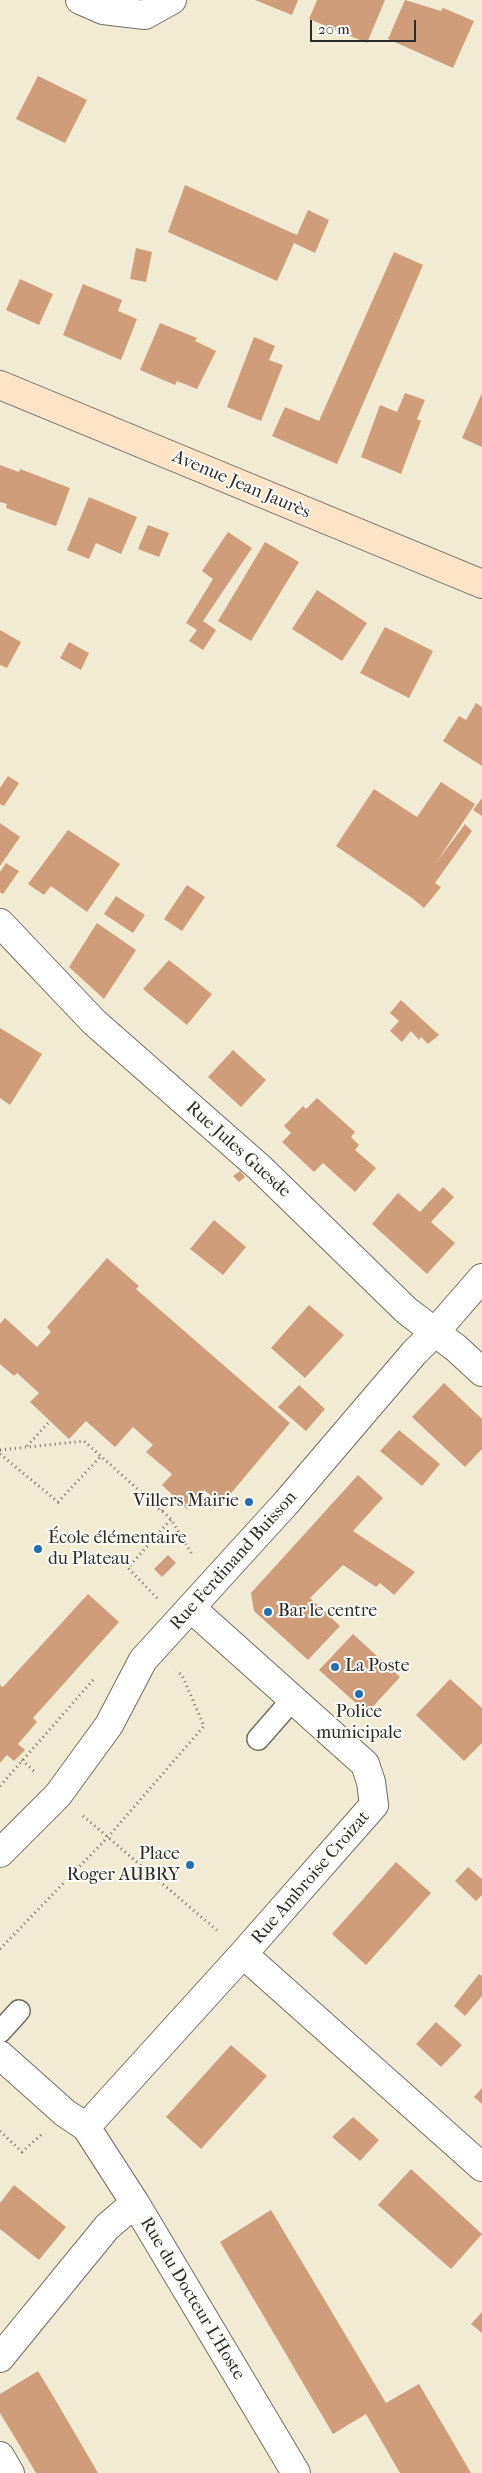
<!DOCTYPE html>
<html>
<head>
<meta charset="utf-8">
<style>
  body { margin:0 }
  #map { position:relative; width:482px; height:2473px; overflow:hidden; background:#f2ebd4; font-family:"IM FELL French Canon",serif }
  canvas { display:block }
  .scale { position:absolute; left:310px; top:20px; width:106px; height:22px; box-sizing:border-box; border:2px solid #2b2b2b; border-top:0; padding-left:6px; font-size:15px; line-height:18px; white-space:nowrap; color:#2b2b2b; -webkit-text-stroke:4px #fdfcf7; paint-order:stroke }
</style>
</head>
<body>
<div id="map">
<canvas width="482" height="2473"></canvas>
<div class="scale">20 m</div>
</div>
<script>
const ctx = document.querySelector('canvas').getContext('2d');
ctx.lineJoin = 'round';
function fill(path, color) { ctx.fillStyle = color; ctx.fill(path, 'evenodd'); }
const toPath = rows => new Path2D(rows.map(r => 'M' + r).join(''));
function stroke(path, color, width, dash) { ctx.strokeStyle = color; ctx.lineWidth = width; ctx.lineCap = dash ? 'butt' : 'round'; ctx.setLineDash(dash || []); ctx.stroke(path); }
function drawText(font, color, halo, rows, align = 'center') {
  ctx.font = font + ' "IM FELL French Canon",serif'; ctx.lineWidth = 4; ctx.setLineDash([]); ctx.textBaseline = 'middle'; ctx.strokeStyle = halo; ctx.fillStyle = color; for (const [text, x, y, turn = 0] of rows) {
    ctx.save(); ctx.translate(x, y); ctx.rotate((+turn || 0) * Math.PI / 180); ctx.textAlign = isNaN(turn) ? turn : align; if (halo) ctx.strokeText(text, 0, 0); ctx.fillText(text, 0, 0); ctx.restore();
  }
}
fill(toPath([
  [255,0,298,0,292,15],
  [317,0,385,0,367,43,309,19],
  [405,0,441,11,443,8,474,21,453,68,388,39],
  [38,76,87,100,65,143,16,119],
  [185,185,297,235,308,210,329,220,315,253,294,243,277,281,168,232],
  [136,248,152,252,146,282,130,279],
  [394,252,423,265,337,464,272,436,285,407,319,421],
  [20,279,53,294,39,325,6,310],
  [83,284,122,300,118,311,137,319,121,360,63,335],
  [160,323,197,338,195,341,216,351,197,389,177,381,175,385,140,370],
  [254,337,275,346,269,360,283,365,261,421,227,407],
  [405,393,425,400,417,419,421,421,401,474,361,457,380,405,397,412],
  [482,393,482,447,462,438],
  [0,465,19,472,20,469,70,488,56,526,6,508,7,504,0,502],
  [89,497,137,517,121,554,96,543,89,559,67,550],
  [148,525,169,533,159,557,138,549],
  [228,532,252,548,203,621,216,630,203,650,189,641,197,630,186,623,213,579,202,571],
  [265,542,299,562,251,641,218,621],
  [317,590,367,623,342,661,292,629],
  [385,627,433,651,409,698,360,673],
  [0,630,21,642,7,668,0,665],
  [69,642,89,653,81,670,60,658],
  [476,703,482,707,482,766,443,741,459,716,466,720],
  [8,776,19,783,4,806,0,804,0,788],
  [441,782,475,804,436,863,465,824,472,831,435,883,441,887,424,908,412,898,336,846,374,789,417,817],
  [482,798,482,816,473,810],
  [0,823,20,837,0,866],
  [68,830,120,864,87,912,51,886,44,895,28,884],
  [6,863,19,871,3,894,0,892,0,872],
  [187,885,205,897,182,931,164,919],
  [116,896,145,915,133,933,104,914],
  [97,923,136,950,104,999,69,967],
  [169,960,212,994,187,1025,143,989],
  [401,1000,439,1035,428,1044,421,1037,419,1040,411,1031,402,1042,390,1031,399,1021,390,1013],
  [0,1028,42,1054,10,1105,0,1098],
  [233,1050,266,1080,241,1107,208,1077],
  [317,1098,355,1132,351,1137,359,1145,355,1150,376,1168,355,1192,323,1163,314,1172,282,1142,291,1133,284,1126,303,1106,306,1109],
  [240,1171,245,1177,239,1182,233,1176],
  [443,1187,454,1197,431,1222,455,1243,427,1274,372,1224,398,1193,420,1212],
  [214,1220,246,1247,223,1275,190,1249],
  [107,1258,139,1286,136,1289,290,1423,222,1504,204,1490,187,1509,162,1485,172,1474,146,1452,153,1445,133,1427,115,1447,86,1421,69,1439,30,1402,39,1393,17,1373,14,1376,0,1364,0,1324,5,1318,37,1347,51,1332,47,1327],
  [309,1305,344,1335,305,1378,271,1348],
  [444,1383,482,1419,482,1449,465,1467,412,1417],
  [299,1385,325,1409,306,1431,278,1407],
  [399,1430,440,1464,422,1486,380,1451],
  [358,1475,383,1498,353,1531,415,1572,394,1595,380,1583,376,1587,343,1565,310,1598,340,1626,308,1660,254,1611,251,1593],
  [168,1555,176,1563,162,1577,154,1569],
  [88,1594,119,1622,33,1718,37,1722,18,1744,25,1750,14,1761,7,1755,0,1763,0,1685,3,1687],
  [353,1634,400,1677,367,1713,319,1670],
  [450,1679,482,1708,482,1743,464,1761,416,1715],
  [396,1862,431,1893,366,1965,332,1934],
  [468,1867,482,1879,482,1895,476,1901,455,1881],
  [479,1974,482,1976,482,1996,465,2016,454,2006],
  [436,2022,462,2045,441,2067,416,2044],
  [231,2045,267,2076,201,2149,166,2117],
  [482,2088,482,2104,474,2097],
  [353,2117,379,2140,360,2161,332,2137],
  [411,2169,482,2234,451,2269,378,2205],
  [14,2185,66,2227,39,2260,0,2229,0,2203],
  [271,2210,386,2403,419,2384,471,2473,400,2473,366,2414,333,2434,220,2242],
  [482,2312,482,2333,471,2324],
  [38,2371,56,2401,98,2473,36,2473,20,2446,0,2413,0,2394]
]), '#d09d7a');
const service = toPath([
  [258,1739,293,1699],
  [0,2032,19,2011]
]);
const minor = toPath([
  [80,0,103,10,145,15,172,0],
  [0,923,94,1022,259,1167,407,1311,456,1348,482,1372],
  [0,1853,58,1795,109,1725,143,1660,286,1503,414,1353,435,1332,482,1278],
  [243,1954,482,2167],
  [0,2055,65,2113,86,2127,135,2203,296,2473],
  [86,2127,243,1954,374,1805,371,1782,365,1764,191,1608],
  [0,2358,107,2227,135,2203],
  [0,2456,10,2473]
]);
const secondary = toPath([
  [0,385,482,584]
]);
stroke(service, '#716e66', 24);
stroke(minor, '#716e66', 30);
stroke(secondary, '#716e66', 30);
stroke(toPath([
  [27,1446,50,1421],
  [0,1450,84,1441,171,1519,193,1556],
  [0,1454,58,1502,101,1456],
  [162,1511,175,1497],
  [157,1598,128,1568,171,1519],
  [22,1760,36,1773],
  [0,1786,94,1679],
  [83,1816,219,1932],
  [0,1949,108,1837,204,1726,182,1675,176,1671],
  [0,2131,22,2152,42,2134]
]), '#716e66', 3, [1, 4]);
stroke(service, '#fff', 21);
stroke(minor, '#fff', 28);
stroke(secondary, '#fee4c6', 28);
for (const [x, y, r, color] of [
  [249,1502,5,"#1f6fb2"],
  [38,1549,5,"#1f6fb2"],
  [268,1612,5,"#1f6fb2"],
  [335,1667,5,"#1f6fb2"],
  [359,1694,5,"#1f6fb2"],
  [190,1865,5,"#1f6fb2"]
]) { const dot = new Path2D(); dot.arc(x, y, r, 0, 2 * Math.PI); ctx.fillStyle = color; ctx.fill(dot); stroke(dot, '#fdfcf7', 2); }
drawText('18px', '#2b2b2b', '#fdfcf7', [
  ["Avenue Jean Jaurès",241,485,23],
  ["Rue Jules Guesde",238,1150,42],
  ["Rue Ferdinand Buisson",234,1561,-48],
  ["Rue Ambroise Croizat",311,1878,-49],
  ["Rue du Docteur L'Hoste",192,2299,59]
]);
drawText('18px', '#2b2b2b', '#fdfcf7', [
  ["Villers Mairie",239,1502,"right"],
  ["École élémentaire",48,1539],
  ["du Plateau",48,1560],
  ["Bar le centre",278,1612],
  ["La Poste",345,1667],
  ["Police",359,1713,"center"],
  ["municipale",359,1734,"center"],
  ["Place",180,1855,"right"],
  ["Roger AUBRY",180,1876,"right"]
], 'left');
</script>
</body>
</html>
